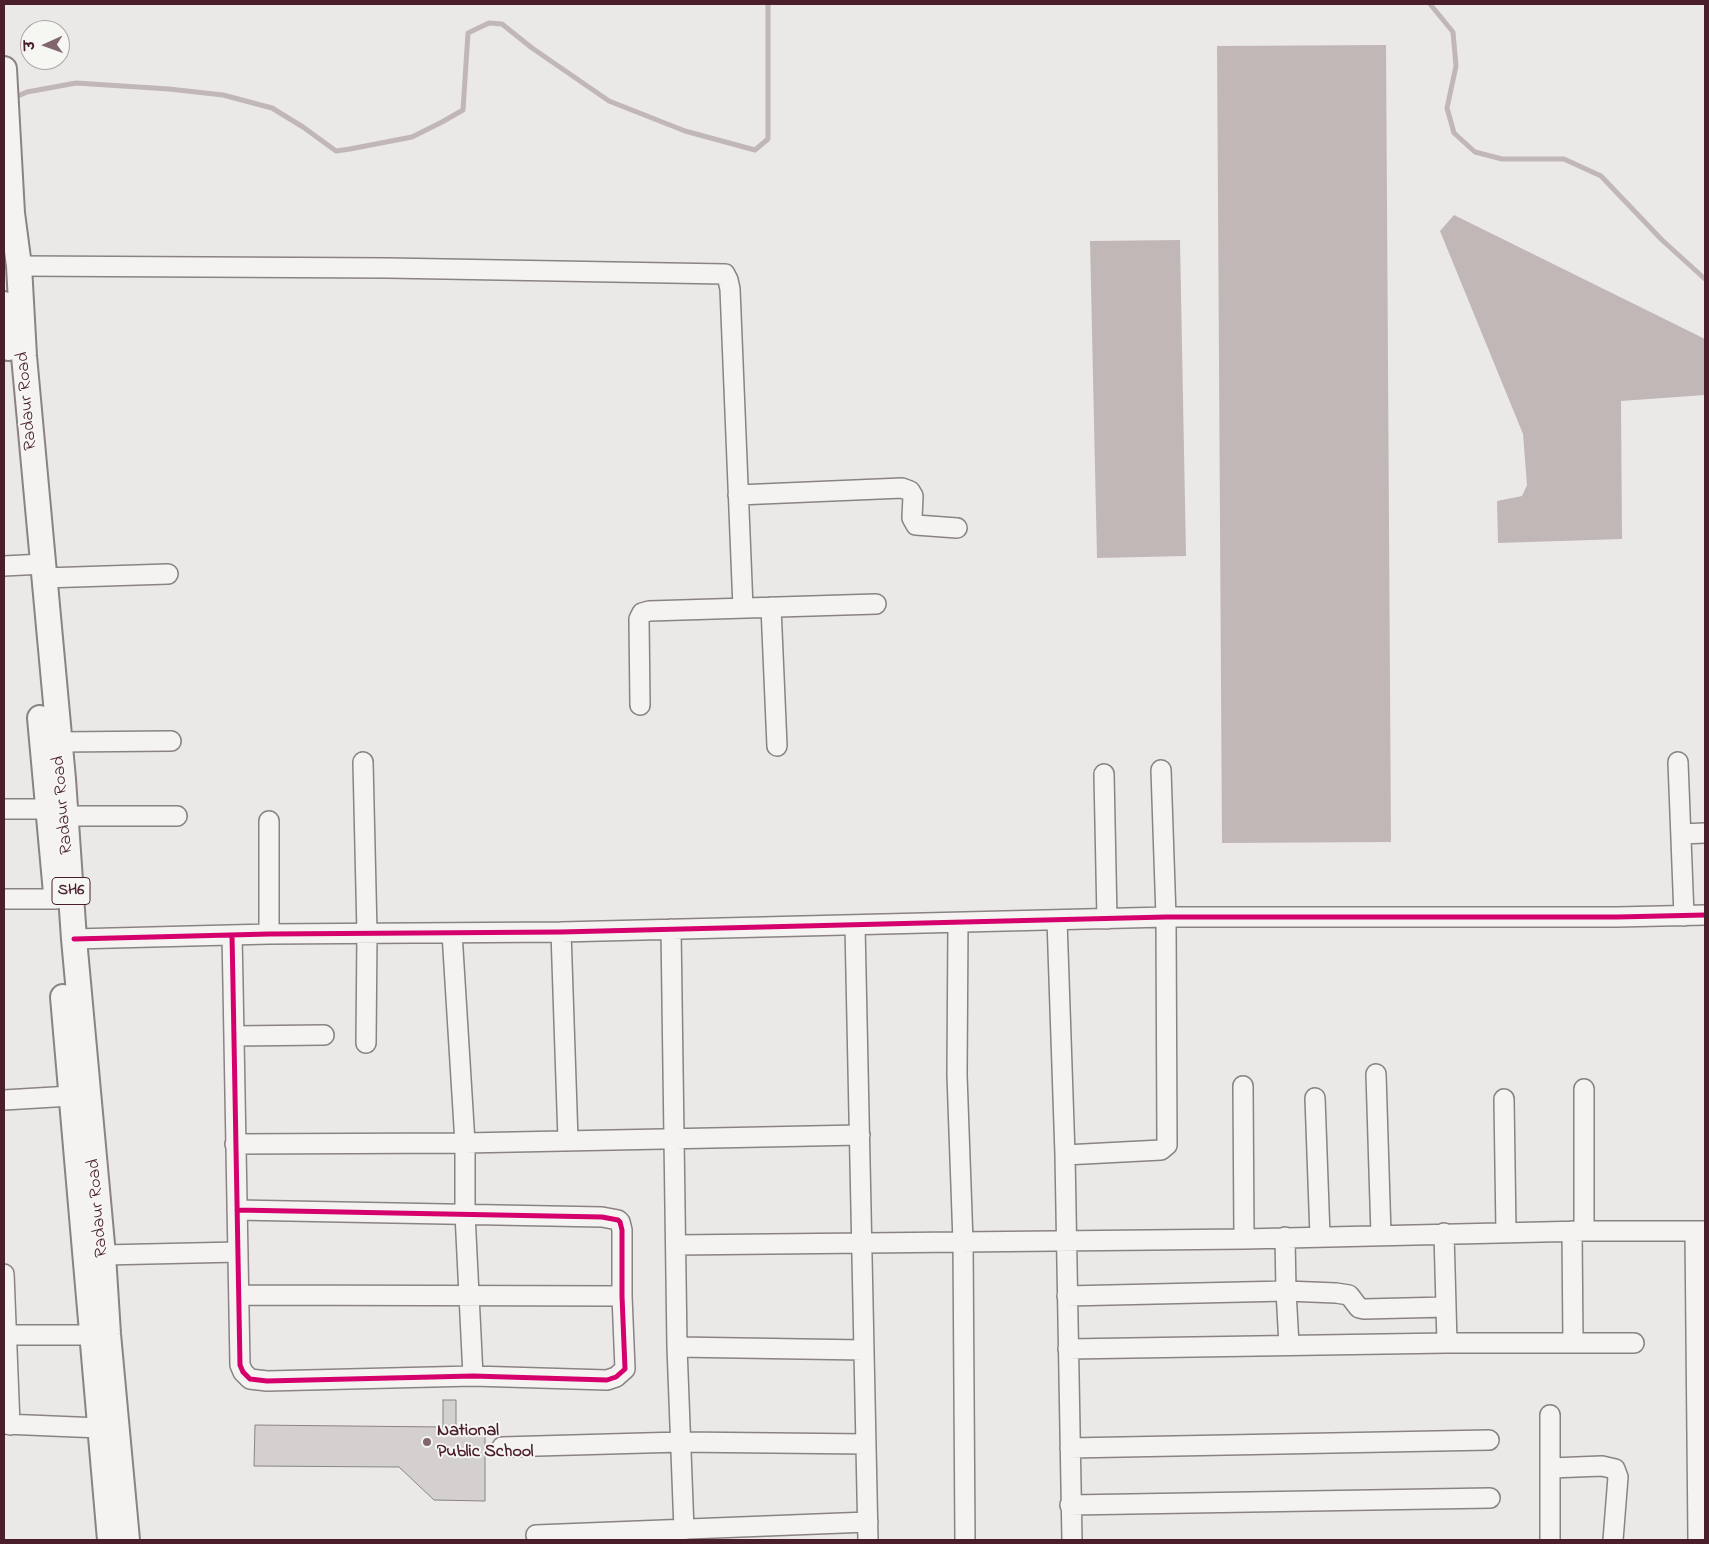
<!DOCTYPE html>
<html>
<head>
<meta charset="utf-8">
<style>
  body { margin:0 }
  #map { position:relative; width:1709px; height:1544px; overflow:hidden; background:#ebe9e7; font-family:"Indie Flower","Playpen Sans Deva",sans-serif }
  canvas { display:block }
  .frame { position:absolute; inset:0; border:5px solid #4a1f2b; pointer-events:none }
  .north { position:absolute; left:20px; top:20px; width:50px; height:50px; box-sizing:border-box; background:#f6f6f2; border:1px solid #b1a0a2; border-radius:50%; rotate:268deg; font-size:14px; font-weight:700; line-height:20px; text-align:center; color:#4a1f2b }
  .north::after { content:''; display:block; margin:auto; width:18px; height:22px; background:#82666d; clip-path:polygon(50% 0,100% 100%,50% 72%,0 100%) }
</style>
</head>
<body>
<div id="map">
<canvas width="1709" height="1544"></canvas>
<div class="frame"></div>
<div class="north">उ</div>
</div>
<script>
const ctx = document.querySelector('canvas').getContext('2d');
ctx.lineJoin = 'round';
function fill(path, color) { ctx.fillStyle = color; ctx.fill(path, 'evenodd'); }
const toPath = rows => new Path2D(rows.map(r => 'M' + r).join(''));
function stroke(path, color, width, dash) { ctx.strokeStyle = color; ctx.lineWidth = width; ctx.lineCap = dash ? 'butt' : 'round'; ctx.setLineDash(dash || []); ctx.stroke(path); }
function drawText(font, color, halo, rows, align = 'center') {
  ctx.font = font + ' "Indie Flower",sans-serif'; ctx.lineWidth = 4; ctx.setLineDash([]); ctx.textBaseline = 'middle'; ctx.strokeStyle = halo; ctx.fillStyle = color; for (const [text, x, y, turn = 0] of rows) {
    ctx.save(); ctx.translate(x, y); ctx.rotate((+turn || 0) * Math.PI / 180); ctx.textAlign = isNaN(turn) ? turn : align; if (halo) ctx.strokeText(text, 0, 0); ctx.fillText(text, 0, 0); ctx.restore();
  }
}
fill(toPath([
  [1386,45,1391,842,1222,843,1217,46],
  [1454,215,1705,339,1705,395,1621,401,1622,539,1498,543,1497,501,1522,496,1527,485,1523,434,1440,231],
  [1180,240,1186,556,1097,558,1090,241]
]), '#c2b7b7');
stroke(toPath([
  [1430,4,1453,32,1456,66,1447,108,1454,133,1475,152,1502,159,1564,159,1601,176,1662,240,1705,279],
  [11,99,27,92,76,83,169,89,223,95,272,108,303,127,336,151,350,149,412,137,442,122,463,110,468,33,489,23,502,24,532,48,609,101,685,131,755,150,768,139,768,4]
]), '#c2b7b7', 5);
const building = toPath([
  [443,1400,456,1400,456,1427,485,1428,485,1501,434,1500,399,1467,254,1466,255,1425,443,1427,443,1400]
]);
fill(building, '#d3d0cf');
stroke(building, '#8b8283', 1);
const minor = toPath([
  [19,266,388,268,725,274,728,280,730,289,743,608],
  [738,495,902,488,910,491,913,496,912,518,916,525,957,528],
  [4,566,43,564],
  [44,578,168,574],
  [771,607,777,746],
  [640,705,639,619,642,613,649,611,876,604],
  [59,742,171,741],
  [363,762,367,933,366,1043],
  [1678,762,1684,916],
  [1104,774,1107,919],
  [4,809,48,809],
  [66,816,177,816],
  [1681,834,1705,833],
  [4,899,56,899],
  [1057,920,1065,1155,1072,1540],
  [958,923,957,1075,963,1242,965,1540],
  [855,926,868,1540],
  [671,929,677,1347,684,1530],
  [561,932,568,1140],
  [452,933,465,1143,465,1214,473,1376],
  [269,934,269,821],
  [232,935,233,985,240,1365,243,1372,250,1379,267,1381,473,1376,607,1380,616,1377,625,1369,622,1296,622,1230,620,1222,618,1220,602,1217,237,1210],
  [74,939,269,934,561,932,1166,917,1617,917,1705,915],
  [234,1036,324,1035],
  [1376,1074,1381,1235],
  [1243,1086,1244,1239],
  [1315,1098,1320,1236],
  [1504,1099,1506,1232],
  [4,1100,71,1096],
  [235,1144,465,1143,860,1135],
  [1065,1155,1161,1150,1167,1145,1166,917,1161,770],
  [1572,1231,1573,1343],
  [1584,1231,1584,1089],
  [1695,1231,1698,1539],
  [1444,1233,1447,1343],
  [1285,1237,1286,1291,1289,1345],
  [676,1245,1244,1239,1584,1231,1705,1231],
  [103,1255,238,1252],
  [4,1274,10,1425],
  [239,1295,622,1296],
  [1067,1296,1286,1291,1336,1293,1349,1295,1359,1308,1364,1309,1446,1307],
  [4,1335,91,1335],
  [677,1347,864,1350],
  [1068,1349,1447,1343,1634,1343],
  [4,1424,100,1428],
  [502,1447,680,1442,866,1444],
  [1070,1448,1489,1440],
  [1551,1468,1602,1466,1615,1469,1618,1477,1613,1540],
  [1070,1505,1490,1498],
  [536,1535,868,1522],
  [1550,1540,1550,1415]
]);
const major = toPath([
  [4,69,12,213,19,266,24,356,63,779,74,939,103,1255,108,1334,127,1540],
  [4,304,8,348],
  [40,718,56,893],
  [63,997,110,1540]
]);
stroke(minor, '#8b8283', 22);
stroke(major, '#8b8283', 28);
stroke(minor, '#f4f3f1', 19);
stroke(major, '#f4f3f1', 24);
stroke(toPath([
  [232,935,233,985,240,1365,243,1372,250,1379,267,1381,473,1376,607,1380,616,1377,625,1369,622,1296,622,1230,620,1222,618,1220,602,1217,237,1210],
  [74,939,269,934,561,932,1166,917,1617,917,1705,915]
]), '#d6006c', 5);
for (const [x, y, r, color] of [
  [427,1442,5,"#82666d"]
]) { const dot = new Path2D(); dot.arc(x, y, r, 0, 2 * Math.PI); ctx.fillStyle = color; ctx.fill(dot); stroke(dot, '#f6f6f2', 2); }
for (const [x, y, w] of [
  [71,891,38]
]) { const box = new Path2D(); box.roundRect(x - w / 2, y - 13.5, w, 27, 4); ctx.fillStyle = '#f6f6f2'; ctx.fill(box); stroke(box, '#4a1f2b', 1); }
drawText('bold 16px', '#4a1f2b', null, [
  ["SH6",71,891]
]);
drawText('18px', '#4a1f2b', '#f6f6f2', [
  ["Radaur Road",28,401,-95],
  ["Radaur Road",64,805,-95],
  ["Radaur Road",99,1208,-95]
]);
drawText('bold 18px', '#4a1f2b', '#f6f6f2', [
  ["National",437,1432],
  ["Public School",437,1453]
], 'left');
</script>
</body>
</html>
